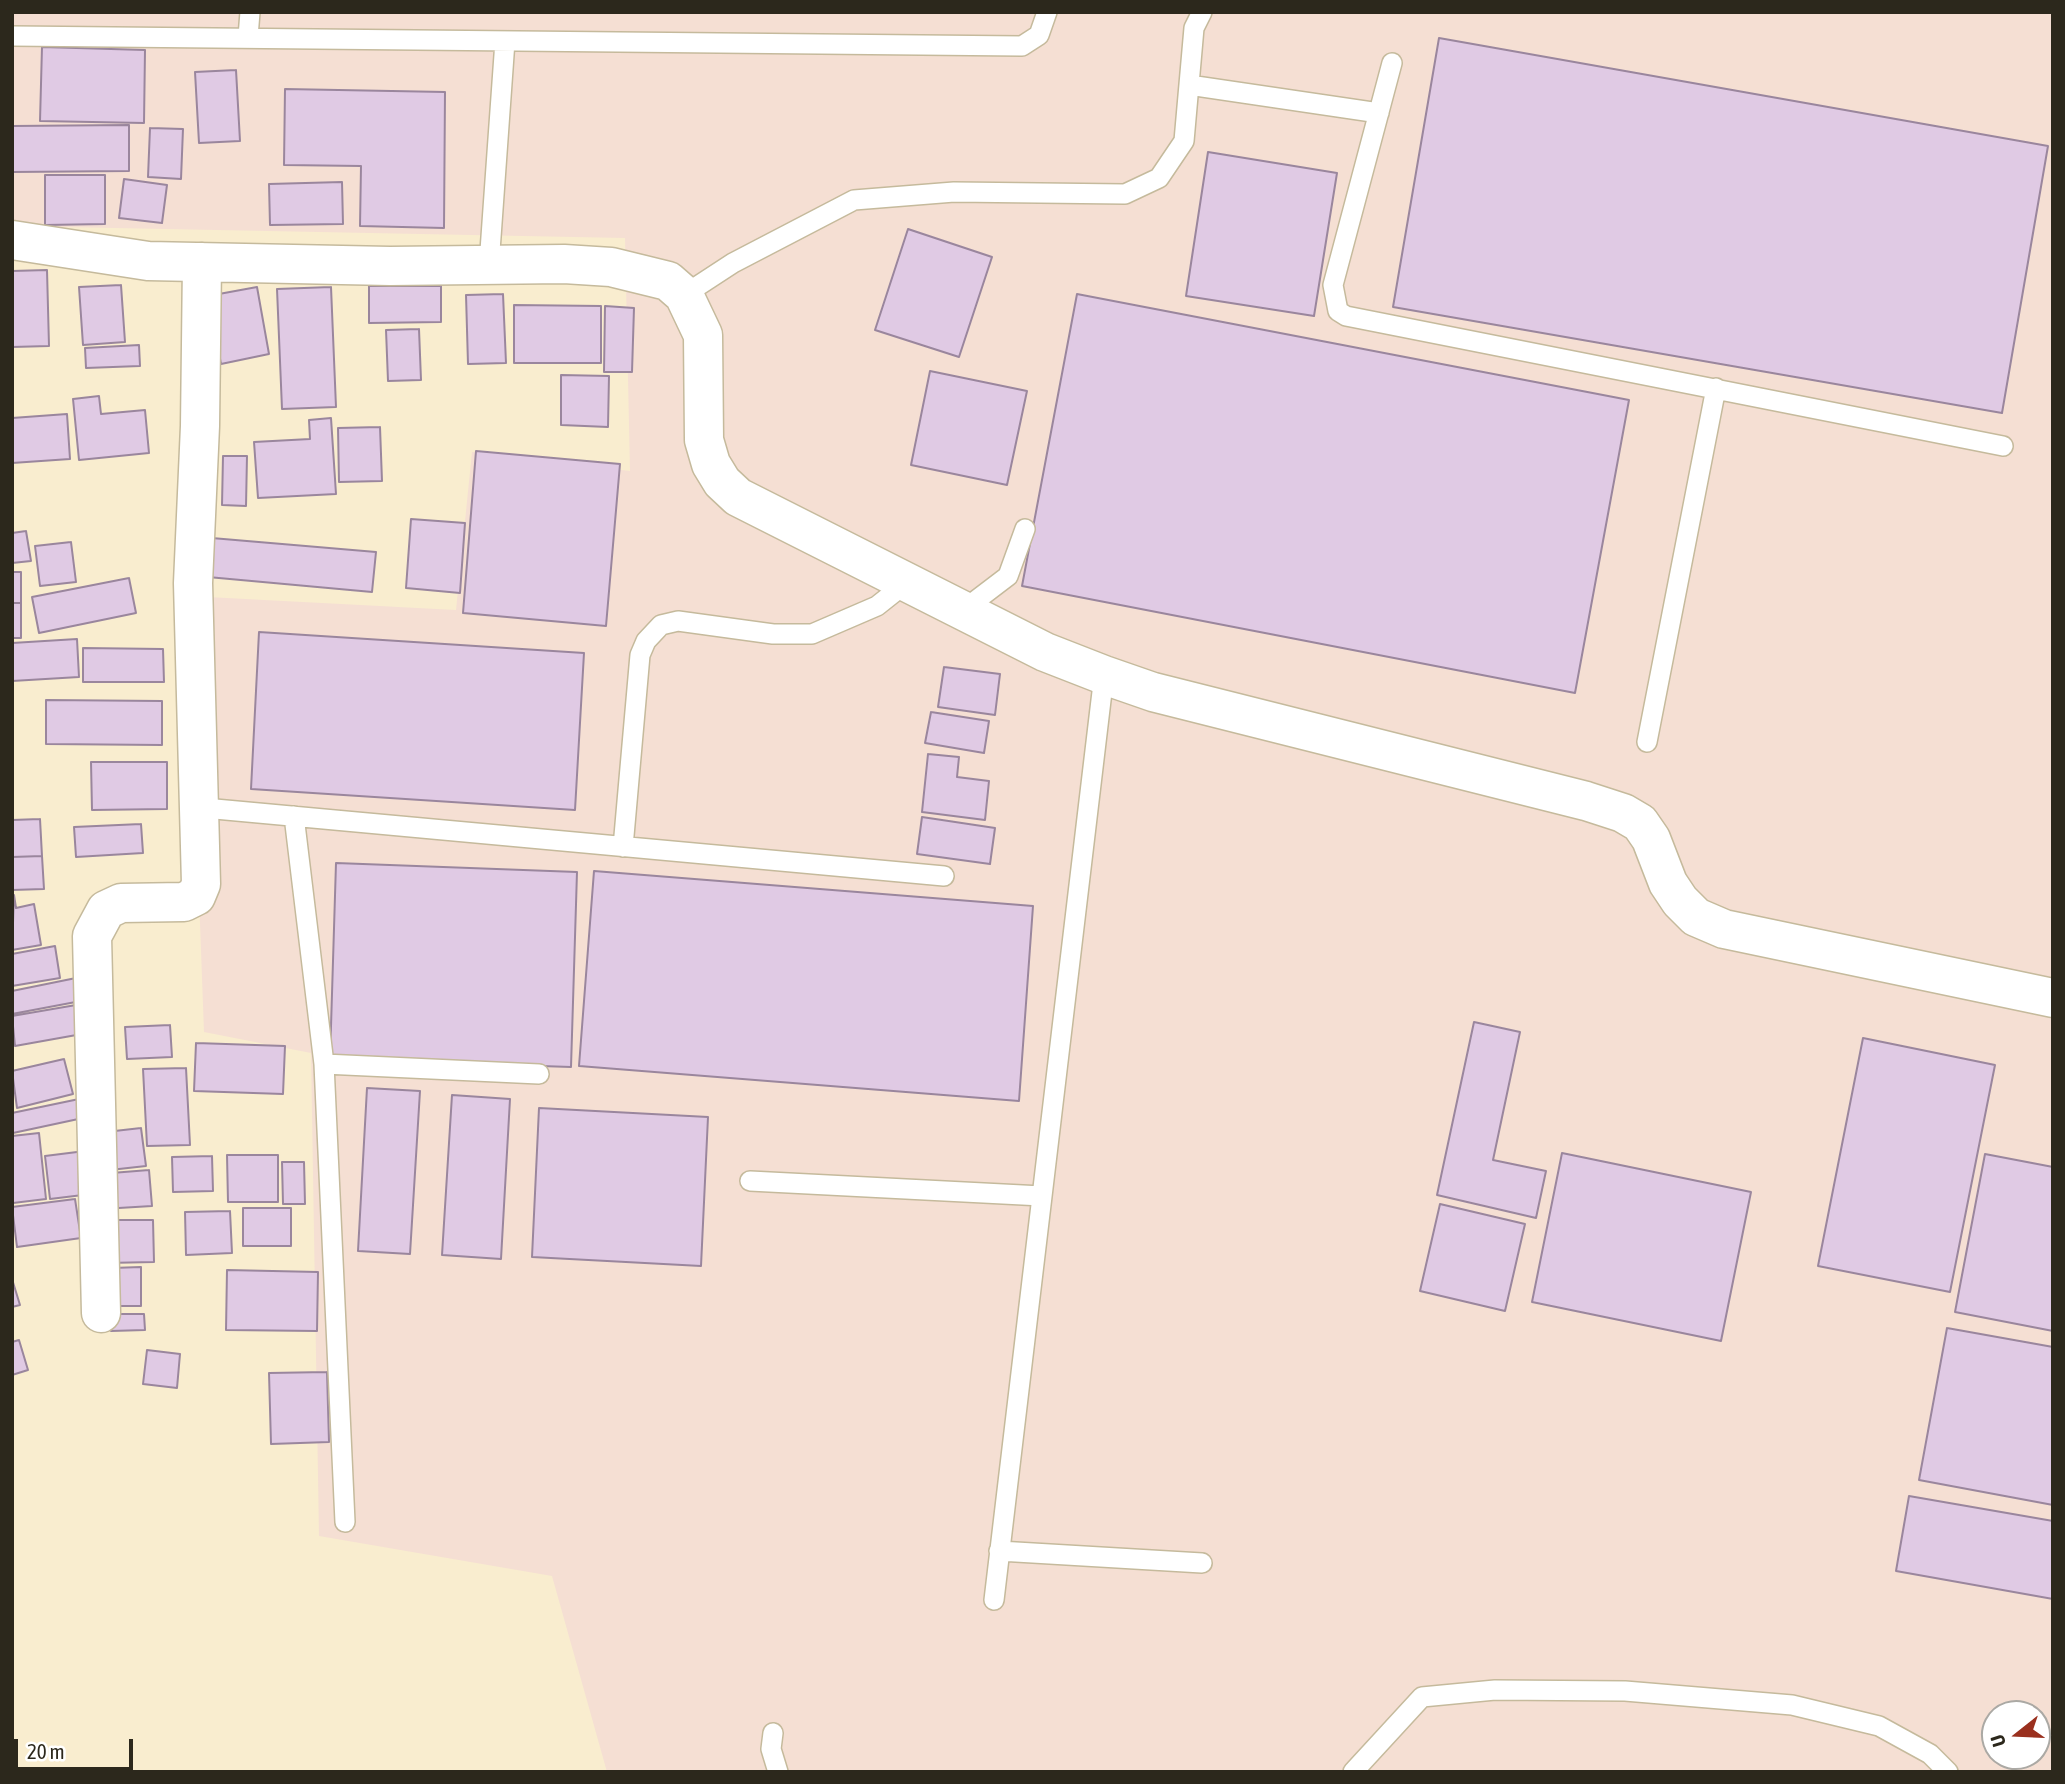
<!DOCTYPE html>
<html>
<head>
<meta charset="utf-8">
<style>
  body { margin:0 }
  #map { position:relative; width:2065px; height:1784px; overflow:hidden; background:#f9edcf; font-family:"Asap Condensed",sans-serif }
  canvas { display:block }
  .frame { position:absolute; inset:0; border:14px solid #2c281c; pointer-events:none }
  .north { position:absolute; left:1981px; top:1700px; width:70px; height:70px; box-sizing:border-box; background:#fff; border:2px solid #aba9a4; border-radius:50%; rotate:252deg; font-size:19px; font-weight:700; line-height:28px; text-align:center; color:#2c281c }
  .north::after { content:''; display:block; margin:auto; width:24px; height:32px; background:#9a301e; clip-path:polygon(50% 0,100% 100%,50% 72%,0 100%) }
  .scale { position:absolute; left:14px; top:1739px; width:119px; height:32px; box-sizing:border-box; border:4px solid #2c281c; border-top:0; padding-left:9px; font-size:21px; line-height:24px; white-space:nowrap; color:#2c281c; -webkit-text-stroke:5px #fff; paint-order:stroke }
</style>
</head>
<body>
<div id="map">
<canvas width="2065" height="1784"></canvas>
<div class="frame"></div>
<div class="north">U</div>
<div class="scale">20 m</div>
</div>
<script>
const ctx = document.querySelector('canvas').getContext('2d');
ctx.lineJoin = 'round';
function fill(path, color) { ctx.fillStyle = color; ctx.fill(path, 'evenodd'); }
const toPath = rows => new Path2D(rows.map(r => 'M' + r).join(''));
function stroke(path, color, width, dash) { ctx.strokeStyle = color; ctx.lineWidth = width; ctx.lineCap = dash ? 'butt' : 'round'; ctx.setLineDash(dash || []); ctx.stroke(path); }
fill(toPath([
  [12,12,2053,12,2053,1772,607,1772,552,1576,319,1536,311,1053,204,1032,188,596,456,610,472,452,630,471,625,238,12,226],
  [1995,1714,2037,1714,2037,1756,1995,1756]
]), '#f5dfd3');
const building = toPath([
  [1439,38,2048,146,2002,413,1393,307,1439,38],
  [42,47,145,50,144,123,40,121,42,47],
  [236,70,240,141,199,143,195,72,236,70],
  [285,89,445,92,444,228,360,226,361,166,284,165,285,89],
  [129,125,129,171,12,172,12,126,129,125],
  [150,128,183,129,181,179,148,177,150,128],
  [1208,152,1337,173,1314,316,1186,296,1208,152],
  [45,175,105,175,105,224,45,225,45,175],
  [124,179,167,185,162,223,119,218,124,179],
  [342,182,343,224,270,225,269,184,342,182],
  [908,229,992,257,959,357,875,330,908,229],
  [47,270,49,346,12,347,12,271,47,270],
  [121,285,125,342,83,345,79,287,121,285],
  [369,286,441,286,441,322,369,323,369,286],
  [257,287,269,354,221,364,208,296,257,287],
  [331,287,336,407,282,409,277,289,331,287],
  [503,294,506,363,468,364,466,295,503,294],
  [1077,294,1629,400,1575,693,1022,586,1077,294],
  [514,305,601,306,601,363,514,363,514,305],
  [605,306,634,308,632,372,604,372,605,306],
  [419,329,421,380,388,381,386,330,419,329],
  [139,345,140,366,86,368,85,348,139,345],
  [930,371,1027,391,1007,485,911,465,930,371],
  [561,375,609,376,608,427,561,425,561,375],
  [99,396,101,414,145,410,149,453,79,460,73,399,99,396],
  [67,414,70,459,12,463,12,418,67,414],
  [331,418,336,494,258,498,254,442,310,439,309,420,331,418],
  [380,427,382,481,339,482,338,428,380,427],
  [476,451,620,464,606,626,463,613,476,451],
  [223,456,247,456,246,506,222,505,223,456],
  [411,519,465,523,460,593,406,588,411,519],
  [26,531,31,561,12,563,12,533,26,531],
  [200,537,376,552,372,592,197,576,200,537],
  [71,542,76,582,40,586,35,546,71,542],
  [12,572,21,572,21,603,12,603,12,572],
  [129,578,136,613,39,633,32,597,129,578],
  [12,603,21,603,21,638,12,638,12,603],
  [259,632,584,653,575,810,251,789,259,632],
  [77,639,79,677,12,681,12,643,77,639],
  [83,648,163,649,164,682,83,682,83,648],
  [944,667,1000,674,995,715,938,707,944,667],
  [46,700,162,701,162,745,46,744,46,700],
  [931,712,989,721,984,753,925,743,931,712],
  [928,754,959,757,957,777,989,781,985,820,922,812,928,754],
  [91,762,167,762,167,809,92,810,91,762],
  [922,817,995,828,990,864,917,854,922,817],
  [40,819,42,856,12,857,12,820,40,819],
  [141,824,143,853,76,857,74,827,141,824],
  [42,856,44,889,12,890,12,857,42,856],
  [336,863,577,872,571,1067,330,1059,336,863],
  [594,871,1033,906,1019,1101,579,1066,594,871],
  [14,895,16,908,34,904,41,945,12,950,14,895],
  [55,946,60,978,12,986,12,954,55,946],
  [76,978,81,1001,12,1014,12,991,76,978],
  [76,1005,82,1034,15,1046,12,1016,76,1005],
  [1474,1022,1520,1032,1493,1160,1546,1171,1536,1218,1437,1195,1474,1022],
  [170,1025,172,1057,127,1059,125,1027,170,1025],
  [1863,1038,1995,1065,1950,1292,1818,1266,1863,1038],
  [196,1043,285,1046,283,1094,194,1091,196,1043],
  [64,1059,73,1094,17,1108,12,1071,64,1059],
  [186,1068,190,1145,147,1146,143,1069,186,1068],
  [367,1088,420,1091,410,1254,358,1251,367,1088],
  [452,1095,510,1099,501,1259,442,1255,452,1095],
  [79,1099,83,1118,13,1133,12,1113,79,1099],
  [539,1108,708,1117,701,1266,532,1257,539,1108],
  [141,1128,146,1166,101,1171,97,1133,141,1128],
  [39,1133,46,1199,13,1203,12,1136,39,1133],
  [85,1151,91,1194,50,1199,45,1156,85,1151],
  [1562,1153,1751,1192,1721,1341,1532,1302,1562,1153],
  [1985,1154,2053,1167,2053,1331,1955,1312,1985,1154],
  [227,1155,278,1155,278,1202,228,1202,227,1155],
  [212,1156,213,1191,173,1192,172,1157,212,1156],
  [282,1162,304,1162,305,1204,283,1204,282,1162],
  [149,1170,152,1206,102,1209,99,1174,149,1170],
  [75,1199,81,1238,17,1247,12,1207,75,1199],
  [1440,1204,1525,1224,1505,1311,1420,1291,1440,1204],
  [243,1208,291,1208,291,1246,243,1246,243,1208],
  [230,1211,232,1253,186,1255,185,1212,230,1211],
  [105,1220,153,1220,154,1262,106,1263,105,1220],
  [141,1267,141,1306,112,1306,112,1268,141,1267],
  [227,1270,318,1272,317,1331,226,1330,227,1270],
  [12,1279,20,1305,12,1307,12,1279],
  [111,1314,144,1314,145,1330,111,1331,111,1314],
  [1947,1328,2053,1347,2053,1505,1919,1480,1947,1328],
  [19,1340,28,1370,12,1375,12,1342,19,1340],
  [147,1350,180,1354,177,1388,143,1384,147,1350],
  [327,1372,329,1442,271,1444,269,1373,327,1372],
  [1909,1496,2053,1521,2053,1599,1896,1571,1909,1496]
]);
fill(building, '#e0cae4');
stroke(building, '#9a869d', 2);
const lane = toPath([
  [12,36,1022,46,1039,35,1047,12],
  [248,37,250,12],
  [1392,63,1333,285,1338,311,1346,316,2003,446],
  [1189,85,1379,113],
  [489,265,505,41],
  [684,295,733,263,854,200,954,192,1125,194,1159,178,1184,141,1194,28,1202,12],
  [962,611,1008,576,1025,529],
  [1647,742,1716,388],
  [215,809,944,876],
  [294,816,324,1064,345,1522],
  [623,847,640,655,646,641,661,625,678,621,773,634,812,634,877,606,906,583],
  [324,1064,539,1074],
  [750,1181,1042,1196],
  [999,1551,1202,1563],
  [994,1600,1104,675],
  [773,1733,771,1749,778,1772],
  [1353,1772,1422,1697,1495,1690,1625,1691,1792,1705,1879,1726,1930,1754,1948,1772]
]);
const street = toPath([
  [12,240,148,261,390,266,564,264,611,267,668,281,684,295,703,335,704,440,711,464,722,482,738,497,1045,652,1104,675,1153,692,1586,801,1623,813,1640,823,1651,839,1668,883,1680,901,1696,917,1724,929,2053,998],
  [101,1313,92,936,106,910,121,903,184,902,196,896,201,884,193,583,200,426,202,262]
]);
stroke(lane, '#c5ba9c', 22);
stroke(street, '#c5ba9c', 41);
stroke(lane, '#fff', 19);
stroke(street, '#fff', 38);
</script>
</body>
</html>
